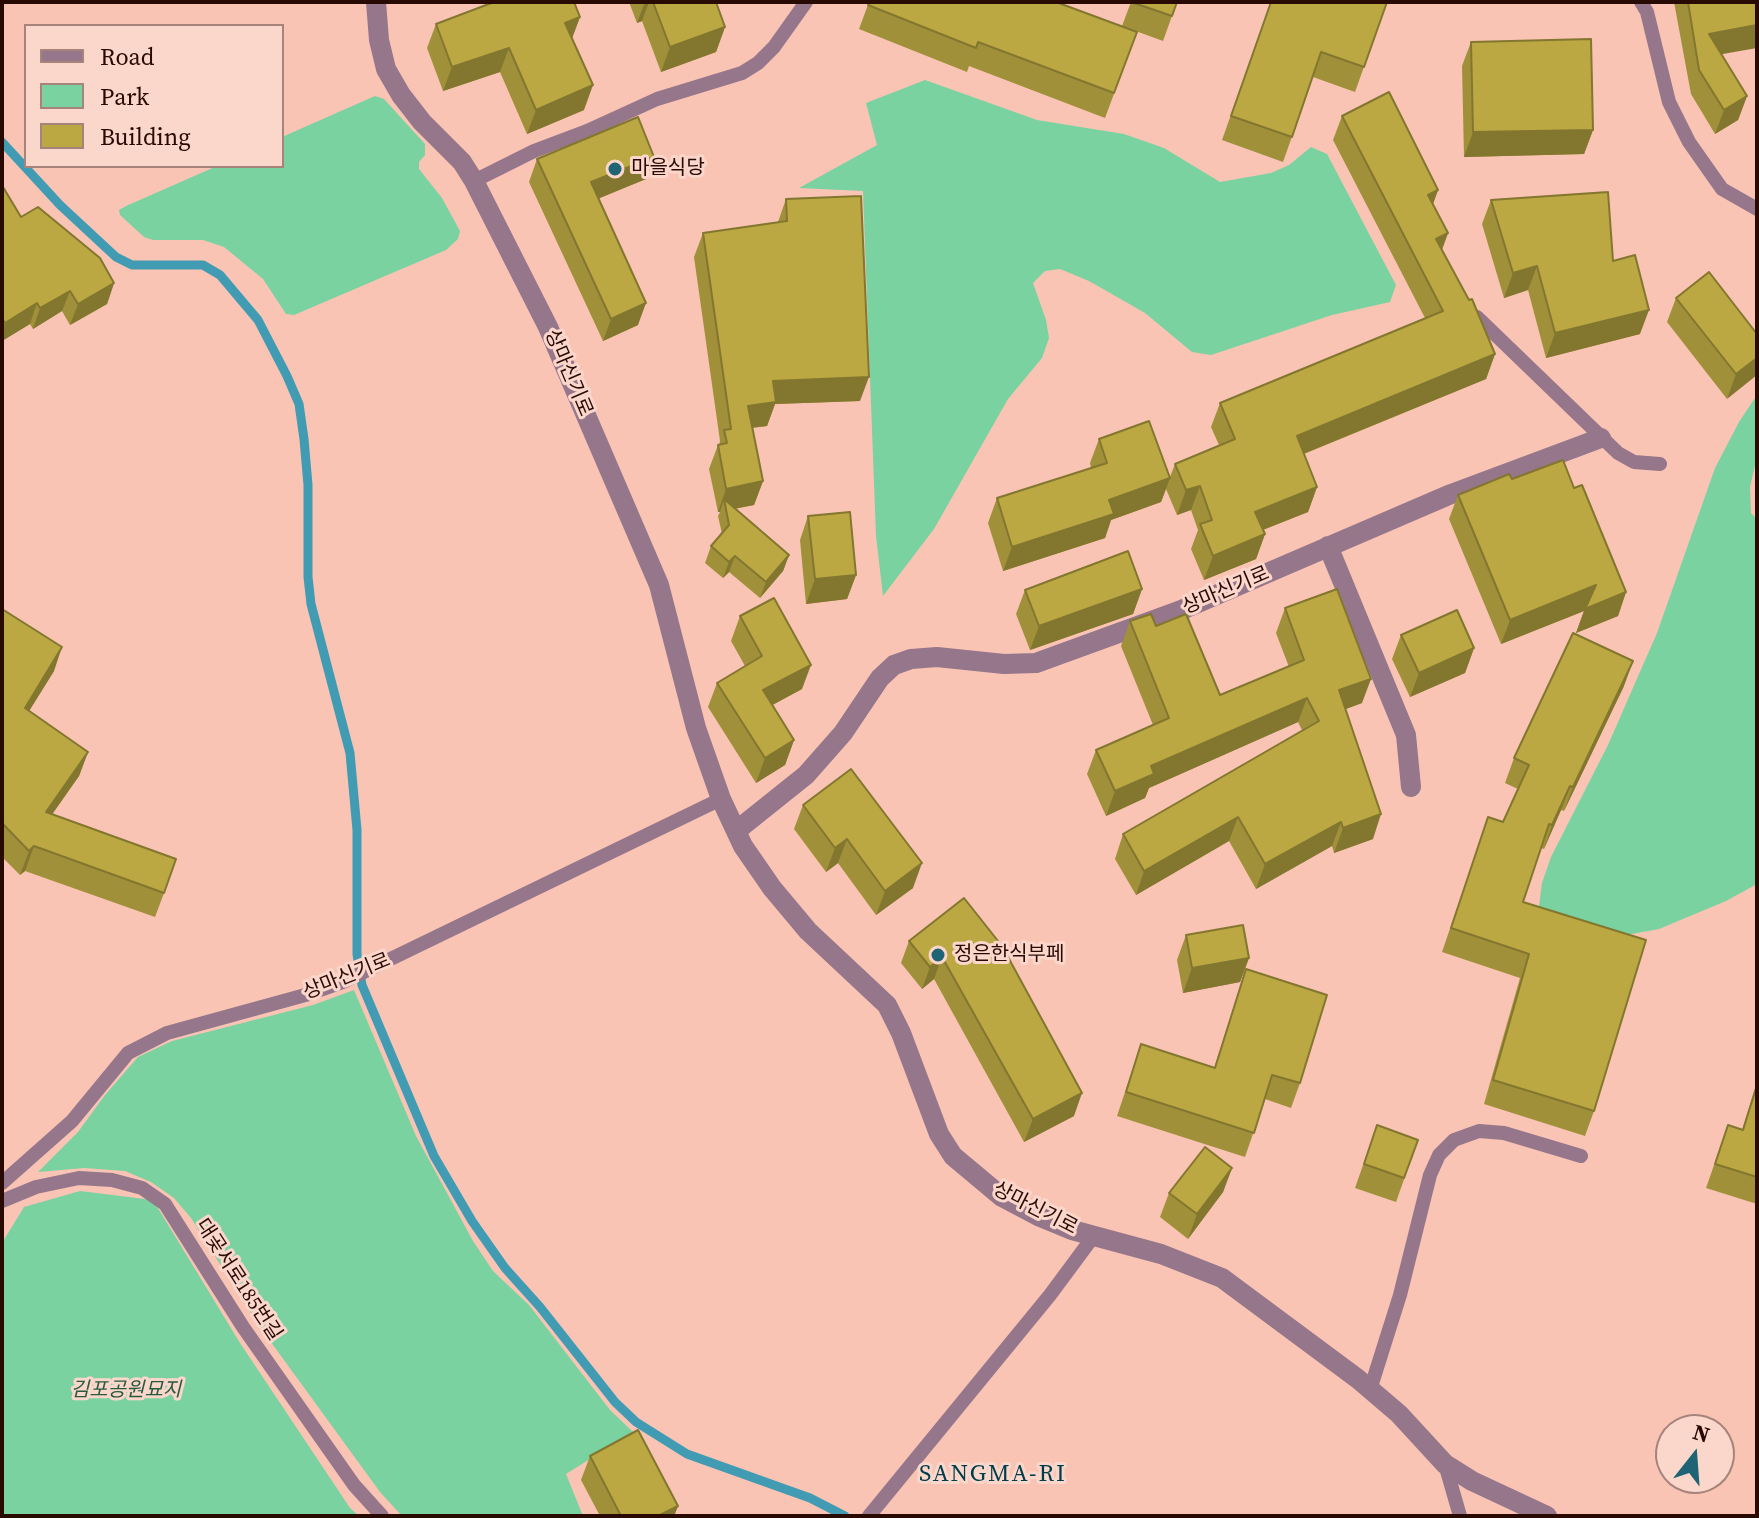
<!DOCTYPE html>
<html>
<head>
<meta charset="utf-8">
<style>
  body { margin:0 }
  #map { position:relative; width:1759px; height:1518px; overflow:hidden; background:#f9c4b4; font-family:"Source Serif 4",serif }
  canvas { display:block }
  .frame { position:absolute; inset:0; border:4px solid #290a03; pointer-events:none }
  .legend { position:absolute; left:24px; top:24px; width:260px; height:144px; box-sizing:border-box; background:#fad6cb; border:2px solid #a6847b; margin:0; padding:10px 14px; list-style:none; font-size:24px; color:#290a03 }
  .legend li { display:flex; align-items:center; gap:16px; height:40px }
  .legend b { width:40px; border:2px solid #a6847b }
  .north { position:absolute; left:1655px; top:1414px; width:80px; height:80px; box-sizing:border-box; background:#fad6cb; border:2px solid #a6847b; border-radius:50%; rotate:17deg; font-size:22px; font-weight:700; line-height:32px; text-align:center; color:#290a03 }
  .north::after { content:''; display:block; margin:auto; width:28px; height:36px; background:#1f6475; clip-path:polygon(50% 0,100% 100%,50% 72%,0 100%) }
</style>
</head>
<body>
<div id="map">
<canvas width="1759" height="1518"></canvas>
<div class="frame"></div>
<ul class="legend">
<li><b style="height:10px;background:#95768b"></b>Road</li>
<li><b style="height:22px;background:#7ad2a1"></b>Park</li>
<li><b style="height:22px;background:#bba843"></b>Building</li>
</ul>
<div class="north">N</div>
</div>
<script>
const ctx = document.querySelector('canvas').getContext('2d');
ctx.lineJoin = 'round';
function fill(path, color) { ctx.fillStyle = color; ctx.fill(path, 'evenodd'); }
const toPath = rows => new Path2D(rows.map(r => 'M' + r).join(''));
function stroke(path, color, width, dash) { ctx.strokeStyle = color; ctx.lineWidth = width; ctx.lineCap = dash ? 'butt' : 'round'; ctx.setLineDash(dash || []); ctx.stroke(path); }
function drawText(font, color, halo, rows, align = 'center') {
  ctx.font = font + ' "Source Serif 4","Noto Sans KR",serif'; ctx.lineWidth = 6; ctx.setLineDash([]); ctx.textBaseline = 'middle'; ctx.strokeStyle = halo; ctx.fillStyle = color; for (const [text, x, y, turn = 0] of rows) {
    ctx.save(); ctx.translate(x, y); ctx.rotate((+turn || 0) * Math.PI / 180); ctx.textAlign = isNaN(turn) ? turn : align; if (halo) ctx.strokeText(text, 0, 0); ctx.fillText(text, 0, 0); ctx.restore();
  }
}
fill(toPath([
  [925,80,1037,120,1124,134,1164,148,1220,182,1271,173,1289,165,1311,147,1327,154,1396,285,1390,302,1332,315,1211,355,1192,352,1145,313,1089,281,1060,269,1045,271,1033,283,1046,320,1049,338,1042,358,1008,399,934,529,883,596,876,536,863,191,799,188,877,145,866,103],
  [375,96,384,99,425,144,425,155,419,162,419,169,442,198,460,231,458,239,446,250,294,315,286,314,263,279,224,247,203,240,153,240,144,237,120,215,119,210,126,206,217,166,282,166,282,137],
  [1757,395,1757,457,1750,487,1751,513,1757,519,1757,884,1726,901,1659,929,1621,936,1549,920,1539,906,1542,883,1551,857,1608,745,1657,633,1715,468,1739,422],
  [354,990,416,1136,473,1241,493,1271,529,1305,610,1410,633,1432,566,1474,583,1516,402,1516,380,1492,257,1323,191,1218,174,1198,151,1182,125,1171,84,1168,38,1172,78,1132,105,1095,138,1057,172,1041,313,1005],
  [80,1191,153,1200,240,1343,350,1508,359,1516,2,1516,2,1243,24,1207]
]), '#7ad2a1');
stroke(toPath([
  [2,142,60,205,116,257,132,265,203,265,220,275,258,320,287,376,299,404,304,439,308,485,308,577,311,604,350,753,357,830,357,954,362,985,434,1156,472,1221,505,1268,540,1307,615,1402,636,1422,687,1454,810,1498,845,1516]
]), '#419bb3', 9);
stroke(toPath([
  [1641,2,1647,12,1669,102,1689,142,1722,189,1757,209],
  [474,181,534,151,587,131,657,99,742,73,758,63,774,47,806,2],
  [1477,317,1618,453,1634,462,1660,464],
  [2,1183,72,1121,128,1053,167,1033,309,994,343,982,721,799],
  [2,1201,36,1187,79,1178,112,1180,142,1188,165,1204,243,1327,354,1485,382,1516],
  [1370,1390,1400,1295,1430,1175,1439,1155,1454,1140,1479,1131,1504,1133,1581,1156],
  [1445,1464,1460,1516],
  [869,1516,1050,1295,1093,1237]
]), '#95768b', 14);
stroke(toPath([
  [376,2,379,40,386,69,401,95,422,122,462,162,474,181,548,327,659,585,696,728,721,799,743,846,772,888,808,931,887,1005,901,1033,939,1134,953,1156,1002,1197,1038,1216,1072,1230,1161,1254,1222,1278,1358,1379,1399,1414,1445,1464,1472,1481,1547,1516],
  [1328,546,1406,735,1411,787],
  [736,831,806,775,843,733,880,678,894,665,911,659,937,657,1004,664,1036,663,1179,611,1451,494,1601,438]
]), '#95768b', 20);
fill(toPath([
  [629,2,716,2,725,27,716,52,661,72,642,21,637,23],
  [869,2,1137,32,1105,118,969,66,967,72,859,29],
  [1131,2,1177,2,1163,41,1122,26],
  [1271,2,1387,2,1355,92,1313,77,1283,162,1222,140],
  [1674,2,1757,2,1721,54,1747,96,1738,120,1715,134,1691,94],
  [580,17,572,38,584,110,527,134,500,72,443,91,427,48,436,24],
  [1471,42,1593,130,1584,154,1464,157,1462,66],
  [1342,116,1438,190,1433,204,1448,233,1442,250,1495,354,1486,379,1304,454,1317,487,1308,512,1263,530,1265,534,1256,559,1204,580,1191,549,1198,530,1191,510,1177,515,1166,489,1161,502,1111,520,1105,538,1003,571,988,523,997,498,1091,468,1090,463,1099,439,1170,477,1175,464,1219,445,1211,427,1220,403,1425,318,1333,140],
  [537,159,646,179,599,198,638,325,603,341,529,182],
  [2,187,21,217,114,283,107,304,70,325,62,311,33,329,30,324,2,341],
  [786,199,860,401,775,404,767,426,752,428,763,481,754,505,735,509,789,555,783,571,760,598,729,572,723,578,705,563,711,546,722,534,718,516,720,512,718,512,709,469,718,445,719,445,720,441,694,257,703,233,778,222],
  [1491,200,1640,334,1546,358,1528,290,1504,298,1482,224],
  [1676,298,1757,334,1727,399,1667,322],
  [1512,479,1574,488,1626,592,1618,616,1576,633,1584,611,1501,644,1449,519,1458,495],
  [808,516,856,575,847,599,806,604,800,540],
  [1142,589,1133,614,1030,650,1016,614,1025,590],
  [1285,608,1362,703,1345,709,1373,839,1334,853,1332,846,1256,889,1229,841,1136,895,1115,859,1123,834,1302,730,1298,722,1149,788,1145,798,1106,816,1087,774,1096,750,1153,725,1121,646,1130,621,1156,626,1220,695,1289,667,1276,633],
  [2,609,54,671,29,711,88,752,79,776,52,814,164,893,155,917,25,871,20,875,2,857],
  [740,616,802,689,772,705,794,740,785,765,756,783,708,707,717,683,745,666,731,641],
  [1401,635,1474,648,1465,673,1410,697,1392,659],
  [1624,686,1564,811,1561,810,1544,849,1541,848,1523,902,1594,1111,1585,1136,1484,1104,1520,978,1442,952,1488,817,1503,822,1518,789,1505,783,1514,758],
  [803,805,913,888,876,915,838,863,826,872,794,829],
  [1186,935,1249,958,1240,982,1183,993,1177,960],
  [909,941,1002,946,1074,1116,1024,1142,934,979,922,989,901,963],
  [1246,969,1300,1083,1291,1108,1265,1099,1245,1157,1117,1116,1141,1044,1214,1068],
  [1757,1082,1757,1204,1706,1188,1728,1125,1742,1130],
  [1377,1125,1418,1140,1396,1202,1355,1188],
  [1232,1168,1223,1192,1188,1239,1160,1217,1169,1193],
  [590,1456,678,1506,674,1516,600,1516,581,1480]
]), '#a1903a');
fill(toPath([
  [645,2,649,2,642,21,637,23],
  [580,17,571,41,565,23],
  [1757,25,1757,48,1700,58,1709,34],
  [725,27,716,52,661,72,670,47],
  [509,48,500,72,443,91,452,67],
  [593,85,584,110,527,134,536,110],
  [1747,96,1738,120,1715,134,1724,110],
  [1593,130,1584,154,1464,157,1473,132],
  [654,157,646,179,583,205,591,182],
  [1438,190,1429,215,1428,195],
  [1448,233,1439,257,1436,239],
  [1537,266,1528,290,1504,298,1513,273],
  [114,283,107,304,70,325,78,304],
  [70,291,62,311,33,329,40,308],
  [37,303,30,324,2,341,2,331,5,323],
  [646,303,638,325,603,341,611,319],
  [1649,310,1640,334,1546,358,1555,333],
  [1495,354,1486,379,1288,460,1297,436],
  [1757,358,1757,375,1727,399,1736,374],
  [869,377,860,401,775,404,767,426,739,429,748,406,773,381],
  [1170,478,1161,502,1111,520,1105,538,1003,571,1012,547,1109,500],
  [763,481,754,505,726,510,724,499,720,512,718,512,726,489],
  [1200,486,1191,510,1177,515,1186,490],
  [1317,487,1308,512,1247,536,1255,512],
  [1265,534,1256,559,1204,580,1213,556],
  [789,555,783,571,760,598,766,582],
  [735,556,729,572,723,578,729,562],
  [856,575,847,599,806,604,815,579],
  [1596,585,1626,592,1618,616,1576,633,1584,611,1501,644,1510,620],
  [1142,589,1133,614,1030,650,1039,626],
  [62,647,54,671,16,732,25,708],
  [1474,648,1465,673,1410,697,1419,673],
  [1633,661,1624,686,1564,811,1573,787],
  [811,665,802,689,754,715,763,690],
  [1371,679,1362,703,1330,715,1339,690],
  [1307,698,1298,722,1149,788,1145,798,1106,816,1115,791,1151,766],
  [794,740,785,765,756,783,765,758],
  [88,752,79,776,37,836,46,812],
  [1570,786,1561,810,1544,849,1552,825],
  [1381,814,1373,839,1334,853,1343,828],
  [1238,817,1229,841,1136,895,1144,871],
  [1341,822,1332,846,1256,889,1265,864],
  [847,839,838,863,826,872,835,848],
  [34,846,25,871,20,875,29,851],
  [922,863,913,888,876,915,885,891],
  [942,957,934,979,922,989,930,967],
  [1249,958,1240,982,1183,993,1192,968],
  [1082,1093,1074,1116,1024,1142,1033,1119],
  [1232,1168,1223,1192,1188,1239,1197,1214],
  [678,1506,674,1516,658,1516]
]), '#83762f');
const building = toPath([
  [494,2,574,2,580,17,565,23,593,85,536,110,509,48,452,67,436,24,494,2],
  [653,2,716,2,725,27,670,47,653,2],
  [869,2,1056,2,1137,32,1114,93,978,42,976,48,868,5,869,2],
  [1131,2,1177,2,1172,16,1131,2],
  [1271,2,1387,2,1364,67,1321,52,1292,137,1231,116,1271,2],
  [1688,2,1757,2,1757,25,1709,34,1747,96,1724,110,1699,70,1688,2],
  [1591,39,1593,130,1473,132,1471,42,1591,39],
  [1389,92,1438,190,1428,195,1448,233,1436,239,1469,300,1472,299,1495,354,1297,436,1317,487,1255,512,1265,534,1213,556,1200,524,1212,520,1200,486,1186,490,1175,464,1235,439,1220,403,1443,311,1342,116,1389,92],
  [638,117,654,157,591,182,646,303,611,319,537,159,638,117],
  [2,187,3,187,21,217,38,207,100,258,114,283,78,304,70,291,40,308,37,303,5,323,2,318,2,187],
  [1608,192,1613,261,1635,255,1649,310,1555,333,1537,266,1513,273,1491,200,1608,192],
  [861,196,869,377,773,381,776,402,748,406,763,481,726,489,718,445,727,443,724,430,731,429,703,233,787,221,786,199,861,196],
  [1709,272,1757,334,1757,358,1736,374,1676,298,1709,272],
  [1149,421,1170,478,1109,500,1114,514,1012,547,997,498,1107,463,1099,439,1149,421],
  [1563,460,1574,488,1582,485,1626,592,1585,609,1596,585,1510,620,1458,495,1509,474,1512,479,1563,460],
  [724,499,789,555,766,582,735,556,729,562,711,546,729,525,724,499],
  [850,512,856,575,815,579,808,516,850,512],
  [1128,551,1142,589,1039,626,1025,590,1128,551],
  [1337,589,1371,679,1339,690,1381,814,1343,828,1341,822,1265,864,1238,817,1144,871,1123,834,1319,721,1307,698,1151,766,1154,774,1115,791,1096,750,1169,718,1130,621,1151,614,1156,626,1186,614,1220,695,1304,660,1285,608,1337,589],
  [774,598,811,665,763,690,794,740,765,758,717,683,762,656,740,616,774,598],
  [2,609,62,647,25,708,88,752,46,812,176,859,164,893,34,846,29,851,2,823,2,609],
  [1457,610,1474,648,1419,673,1401,635,1457,610],
  [1573,633,1633,661,1573,787,1570,786,1552,825,1549,824,1523,902,1646,940,1594,1111,1493,1080,1529,954,1451,928,1488,817,1503,822,1529,765,1514,758,1573,633],
  [851,769,922,863,885,891,847,839,835,848,803,805,851,769],
  [964,898,1002,946,1082,1093,1033,1119,942,957,930,967,909,941,964,898],
  [1243,925,1249,958,1192,968,1186,935,1243,925],
  [1246,969,1327,995,1300,1083,1272,1075,1254,1133,1126,1092,1141,1044,1215,1068,1246,969],
  [1757,1085,1757,1177,1715,1164,1728,1125,1743,1130,1757,1085],
  [1377,1125,1418,1140,1404,1178,1364,1164,1377,1125],
  [1205,1147,1232,1168,1197,1214,1169,1193,1205,1147],
  [638,1430,678,1506,658,1516,621,1516,590,1456,638,1430]
]);
fill(building, '#bba843');
stroke(building, '#83762f', 2);
for (const [x, y, r, color] of [
  [615,169,8,"#1f6475"],
  [938,955,8,"#1f6475"]
]) { const dot = new Path2D(); dot.arc(x, y, r, 0, 2 * Math.PI); ctx.fillStyle = color; ctx.fill(dot); stroke(dot, '#fad6cb', 3); }
drawText('20px', '#290a03', '#fad6cb', [
  ["마을식당",631,169],
  ["정은한식부페",954,955]
], 'left');
drawText('20px', '#290a03', '#fad6cb', [
  ["상마신기로",568,373,67],
  ["상마신기로",1226,591,-23],
  ["상마신기로",347,977,-22],
  ["상마신기로",1035,1209,27],
  ["대곶서로185번길",238,1280,57]
]);
drawText('italic 20px', '#275b40', '#fad6cb', [
  ["김포공원묘지",126,1391]
]);
ctx.letterSpacing = '2px';
drawText('24px', '#003c4a', '#fad6cb', [
  ["SANGMA-RI",993,1475]
]);
ctx.letterSpacing = '0px';
</script>
</body>
</html>
